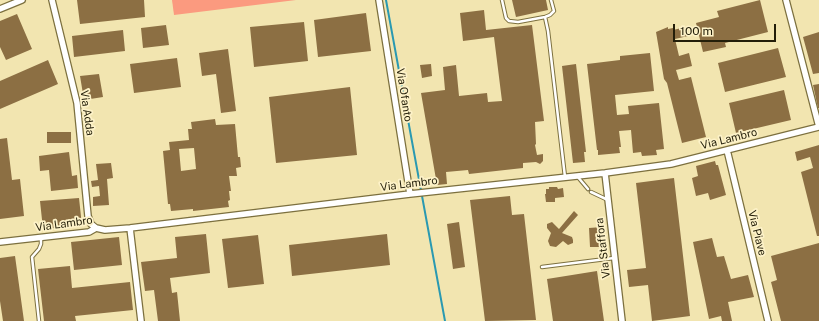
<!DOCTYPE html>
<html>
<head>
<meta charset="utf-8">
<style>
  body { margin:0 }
  #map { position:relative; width:819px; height:321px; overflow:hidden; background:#f2e5b0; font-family:"Public Sans",sans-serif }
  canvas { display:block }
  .scale { position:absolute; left:673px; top:24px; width:103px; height:18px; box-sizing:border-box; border:2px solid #231e09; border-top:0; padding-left:5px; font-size:12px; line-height:14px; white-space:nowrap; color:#231e09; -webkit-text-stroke:3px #fdf2c8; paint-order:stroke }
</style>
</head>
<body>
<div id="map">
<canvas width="819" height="321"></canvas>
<div class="scale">100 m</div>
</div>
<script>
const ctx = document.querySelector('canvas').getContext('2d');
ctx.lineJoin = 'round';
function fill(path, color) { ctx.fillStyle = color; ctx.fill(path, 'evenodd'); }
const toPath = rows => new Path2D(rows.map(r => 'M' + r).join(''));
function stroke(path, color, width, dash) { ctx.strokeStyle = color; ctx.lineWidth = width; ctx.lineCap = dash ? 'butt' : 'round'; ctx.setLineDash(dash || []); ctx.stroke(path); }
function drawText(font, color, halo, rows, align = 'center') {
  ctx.font = font + ' "Public Sans",sans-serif'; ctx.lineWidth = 3.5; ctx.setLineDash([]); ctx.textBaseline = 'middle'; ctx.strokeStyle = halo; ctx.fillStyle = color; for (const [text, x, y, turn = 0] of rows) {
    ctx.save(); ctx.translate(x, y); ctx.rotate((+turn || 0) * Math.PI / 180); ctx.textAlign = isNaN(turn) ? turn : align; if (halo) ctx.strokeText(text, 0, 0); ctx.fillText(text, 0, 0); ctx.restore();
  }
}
fill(toPath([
  [172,0,296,0,174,15]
]), '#fb9a7f');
stroke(toPath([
  [386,0,445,321]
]), '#2a99b1', 2);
fill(toPath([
  [77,0,144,0,145,17,80,24],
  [512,0,546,0,548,10,516,17],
  [760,0,768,32,725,43,726,47,703,52,696,23,719,17,717,11],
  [484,10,486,30,532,25,544,121,535,122,536,144,535,145,537,155,543,154,543,161,540,164,536,162,523,163,523,168,469,174,468,170,446,172,447,184,437,185,421,93,445,90,443,67,456,65,459,96,487,93,488,102,502,101,494,37,463,41,460,13],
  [366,13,371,51,318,57,314,20],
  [17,14,32,49,6,60,0,47,0,21],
  [304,22,308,61,254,67,250,27],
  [166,25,169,45,143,48,141,28],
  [668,27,668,29,673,28,673,30,686,27,688,36,675,39,679,56,689,53,692,66,676,70,679,80,691,77,706,137,682,143,667,83,664,79,656,32],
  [123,30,125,51,74,57,72,36],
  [819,32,819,73,813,74,803,37],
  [778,48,786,77,725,92,718,63],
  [228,49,236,111,221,113,216,74,202,76,199,53],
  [650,53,654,91,615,95,617,115,629,114,628,106,659,103,664,149,656,150,657,155,642,156,641,152,633,153,631,130,619,131,621,147,619,147,620,153,598,155,598,150,597,150,587,64,620,60,620,56],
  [177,58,181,87,134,93,130,64],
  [48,60,58,84,0,109,0,81],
  [431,64,432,76,422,78,420,65],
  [576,64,586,152,584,152,585,162,573,163,562,66],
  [99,74,103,97,84,100,80,76],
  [819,84,819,108,818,108,813,85],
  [350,87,357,155,276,163,269,97],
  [784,90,791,120,736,133,729,103],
  [215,119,216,125,235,124,238,157,240,157,241,167,236,168,237,176,229,176,231,191,229,191,230,200,228,201,229,207,193,211,193,209,171,211,170,204,168,204,163,151,170,150,169,142,189,140,188,129,192,129,191,122],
  [194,148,196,169,181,171,179,149],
  [47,132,71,132,71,143,47,143],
  [7,138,12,180,20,179,24,216,0,219,0,139],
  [819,145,819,236,817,236,801,172,813,168,810,157,797,161,795,152],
  [69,152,72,176,77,175,78,188,51,191,49,170,40,171,39,156],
  [715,161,716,165,718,165,726,195,710,200,708,193,696,196,692,178,698,176,696,166],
  [111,163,113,178,107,179,109,205,93,206,93,197,100,196,99,186,92,187,91,181,98,180,96,164],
  [674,178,690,316,652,321,648,285,629,287,627,270,646,268,636,183],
  [549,187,557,187,558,189,563,188,564,197,555,198,555,202,546,202,545,194,546,194,546,189,549,189],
  [510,196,512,215,524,214,536,320,485,321,470,200],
  [79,198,82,226,43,229,40,201],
  [574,211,578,215,562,233,572,237,573,240,573,243,568,245,563,241,556,247,550,246,548,241,551,233,547,228,547,224,552,222,559,229],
  [459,222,465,267,453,269,447,224],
  [602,227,603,247,590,247,589,228],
  [206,234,210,273,170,278,172,293,177,292,180,321,158,321,154,290,145,291,141,262,177,258,175,237],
  [387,234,390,265,292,276,289,245],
  [258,235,264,284,228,288,222,239],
  [119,237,122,265,74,270,71,242],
  [712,238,717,257,724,256,731,279,748,275,754,297,728,302,732,321,722,321,721,316,709,319,693,242],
  [819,243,819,321,781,321,771,282,777,280,771,256],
  [15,256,24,321,3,321,0,301,0,258],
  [70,266,72,288,130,282,133,310,75,316,76,321,44,321,38,269],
  [597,271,604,321,553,321,547,279]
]), '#8c6f43');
const service = toPath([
  [502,0,506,18,509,21,518,22,545,17,550,15,554,11,551,0],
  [545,17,548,31,565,177],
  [577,176,588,189],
  [591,192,608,200],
  [542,267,614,258],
  [39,321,32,257,39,249,41,244,41,238]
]);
const minor = toPath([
  [52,0,77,103,88,216,91,224,96,228],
  [379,0,410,194],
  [786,0,819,127],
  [0,9,22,0],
  [727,150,768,321],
  [605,173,622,321],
  [130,228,141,321],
  [0,242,89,232,96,228,105,230,130,228,410,194,605,173,671,164,819,127]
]);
stroke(service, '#7c703f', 4.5);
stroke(minor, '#7c703f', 8);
stroke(service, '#fff', 2.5);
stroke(minor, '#fff', 5.5);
drawText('11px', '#231e09', '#fdf2c8', [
  ["Via Ofanto",404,95,81],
  ["Via Adda",87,113,82],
  ["Via Lambro",729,139,-14],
  ["Via Lambro",409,184,-7],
  ["Via Lambro",64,224,-8],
  ["Via Piave",757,233,76],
  ["Via Staffora",603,248,-97]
]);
</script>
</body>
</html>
